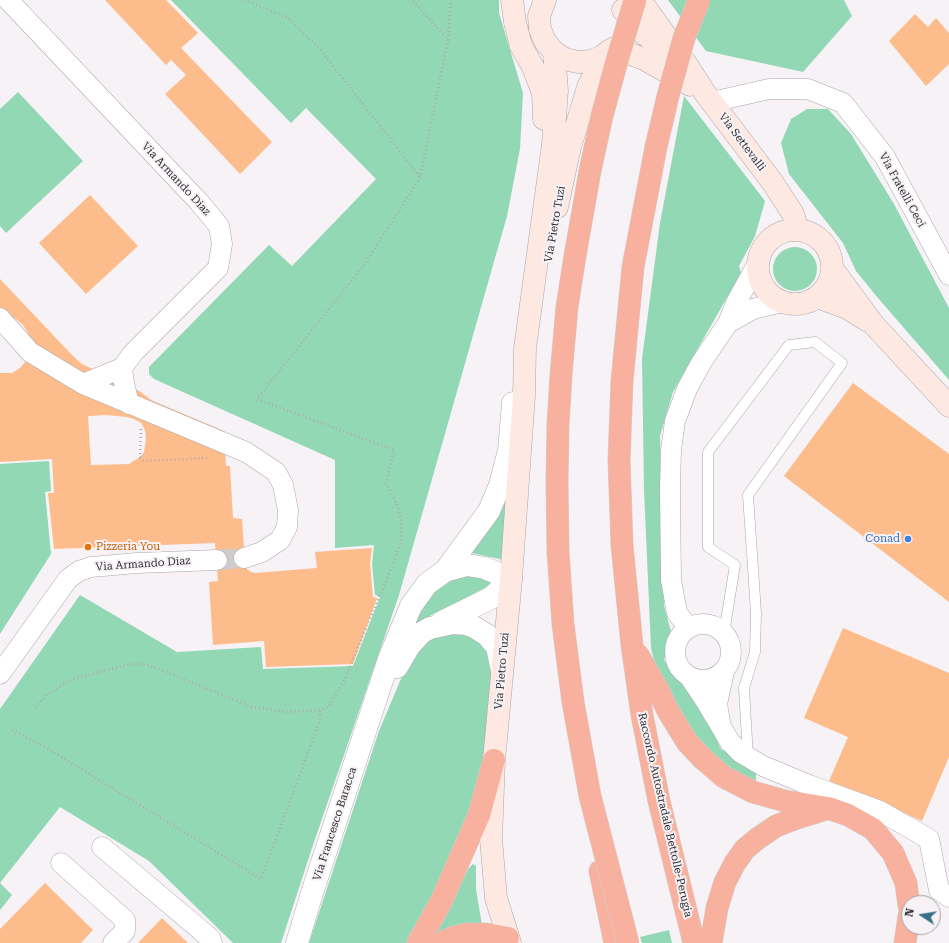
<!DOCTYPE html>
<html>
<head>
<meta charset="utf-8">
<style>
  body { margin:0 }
  #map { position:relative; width:949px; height:943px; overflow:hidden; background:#f6f2f6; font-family:"Roboto Serif",serif }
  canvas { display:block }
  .north { position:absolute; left:901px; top:895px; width:40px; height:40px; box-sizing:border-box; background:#f6f2f6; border:1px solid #a7a4a7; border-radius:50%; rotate:282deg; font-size:11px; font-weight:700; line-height:16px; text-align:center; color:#312f31 }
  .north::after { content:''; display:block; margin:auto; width:14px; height:18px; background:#376f89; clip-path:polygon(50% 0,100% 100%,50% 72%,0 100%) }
</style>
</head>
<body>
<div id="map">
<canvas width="949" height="943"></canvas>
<div class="north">N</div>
</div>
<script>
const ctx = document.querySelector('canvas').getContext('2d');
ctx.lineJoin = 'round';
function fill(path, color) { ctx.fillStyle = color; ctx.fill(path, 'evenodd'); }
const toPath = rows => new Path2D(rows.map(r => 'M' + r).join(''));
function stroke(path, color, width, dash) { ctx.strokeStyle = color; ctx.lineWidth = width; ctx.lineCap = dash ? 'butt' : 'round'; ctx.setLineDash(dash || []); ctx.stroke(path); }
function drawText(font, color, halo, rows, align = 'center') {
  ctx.font = font + ' "Roboto Serif",serif'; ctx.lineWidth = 4; ctx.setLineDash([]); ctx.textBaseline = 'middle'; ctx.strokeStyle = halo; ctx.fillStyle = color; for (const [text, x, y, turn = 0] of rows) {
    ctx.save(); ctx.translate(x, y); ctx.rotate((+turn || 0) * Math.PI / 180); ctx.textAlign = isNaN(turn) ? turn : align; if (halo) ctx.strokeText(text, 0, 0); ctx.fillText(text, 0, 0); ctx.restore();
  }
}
fill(toPath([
  [171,0,499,0,499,13,523,93,520,149,507,216,399,595,314,842,281,943,233,943,149,861,60,807,0,883,12,895,0,910,0,709,80,595,177,652,261,647,263,669,353,666,380,597,375,595,372,564,374,545,335,548,335,460,154,379,149,374,149,367,269,245,292,266,376,179,306,108,291,123],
  [668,0,844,0,852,16,803,72,706,51],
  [18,92,83,161,6,233,0,226,0,109],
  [684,96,765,201,755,236,739,266,741,273,673,392,660,436,664,606,671,632,664,660,705,715,721,749,756,770,756,783,716,762,679,714,658,677,651,648,644,490,642,359,660,223],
  [807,109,828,109,851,134,894,204,949,308,949,380,878,298,856,271,843,243,789,174,781,143,791,119],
  '773 269a22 22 0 1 1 44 0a22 22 0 1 1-44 0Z',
  [49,461,51,491,45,492,51,554,0,634,0,464],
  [507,487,505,562,500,559,471,553],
  [461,573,491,581,490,585,449,607,433,614,420,623,405,629,426,593],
  [463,632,480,643,485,649,491,664,491,674,483,770,475,800,411,943,309,943,379,731,411,655,424,640],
  [473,864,476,866,476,889,482,925,437,936,436,931,445,917,468,869],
  [669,930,672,943,642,943,640,937]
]), '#92d8b5');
fill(toPath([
  [105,0,166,0,198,33,181,48,272,142,240,174,165,94,186,75,171,60,166,65],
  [915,14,928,27,936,18,949,33,949,64,926,86,889,41],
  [90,195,138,246,86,294,39,243],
  [0,279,72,355,82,364,141,392,151,400,224,431,226,466,230,466,233,518,242,519,245,564,247,569,251,572,255,573,317,568,315,552,372,548,370,563,373,597,377,598,353,664,266,667,264,641,213,645,209,582,218,581,215,543,54,549,48,493,54,493,52,459,0,462,0,373,12,373,20,368,26,361,31,342,28,333,23,325,16,319,7,315,0,315],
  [105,415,127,417,134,419,141,423,145,430,146,439,144,452,140,457,129,464,91,465,88,416],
  [853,383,949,454,949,602,784,476],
  [843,628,949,673,949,757,922,821,829,781,848,737,804,718],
  [45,883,93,930,81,943,0,943,0,929],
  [162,918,188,943,138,943]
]), '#fdbc8b');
stroke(toPath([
  [217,560,244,558]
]), '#cfcbcf', 20, [20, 10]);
const service = toPath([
  [724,633,735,565,708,547,708,452,789,345,815,342,842,363,748,495,756,613,755,652,744,688,748,757]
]);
const minor = toPath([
  [8,0,199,202,219,226,222,244,218,268,133,353,122,368,124,383,129,404],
  [712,102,769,89,808,89,843,103,885,157,949,275],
  [0,318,30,352,83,384,246,452,276,472,283,485,288,510,287,527,280,540,262,552,244,558],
  [728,323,753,309,782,302],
  [83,384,122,368],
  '675 652a28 28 0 1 1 56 0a28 28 0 1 1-56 0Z',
  [688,627,677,613,671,580,670,489,671,450,675,421,687,389,701,363,728,323,737,301,758,263],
  [0,674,68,579,79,571,91,567,137,563,217,560],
  [689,676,705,700,730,742,741,753,763,766,809,785,880,811,929,839,939,890,949,897],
  [720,722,717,704,724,671],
  [102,847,210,938,212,943],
  [61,863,125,920,125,931,113,943]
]);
const tertiary = toPath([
  [442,622,491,598,511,579,485,568,467,565,445,571],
  [397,667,410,645,421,633,430,628,453,623,466,624,474,627,487,635,497,647,502,671],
  [297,943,312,893,389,659,411,606,427,584,445,571,489,511,500,485,509,450,513,403]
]);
const secondary = toPath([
  [512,0,515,22,521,46,533,67,543,93,544,119],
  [545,0,539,16,540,29,545,41,554,52,565,59,578,62,591,61,603,56,610,50],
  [640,0,674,47],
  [623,10,642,32,652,40,685,62,705,93,773,183,793,214,798,230],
  [614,48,644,59,690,85],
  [557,207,570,147,588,87,603,56],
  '758 267a37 37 0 1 1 74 0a37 37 0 1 1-74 0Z',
  [832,268,874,325,949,406],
  [817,297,847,308,868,321],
  [510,943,496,898,491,839,494,760,511,579,524,396,525,348,553,144,557,91,554,52]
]);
const motorway = toPath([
  [622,381,619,460,622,545,632,645,642,715,659,801,694,943],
  [638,655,659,692,668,711,687,742,703,759,724,777,753,792,785,801,828,808,848,815,873,829,893,853,906,883,909,906],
  [600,871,615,943],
  [418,943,441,902,479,815,494,760],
  [441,943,454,937,467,934,486,934,508,938,505,943],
  [711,943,717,908,725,882,735,863,745,849,757,839,776,826,797,818,823,810],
  [905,943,909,916]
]);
stroke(service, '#aaa7aa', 11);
stroke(minor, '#aaa7aa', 21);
stroke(tertiary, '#aaa7aa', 23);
stroke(secondary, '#aaa7aa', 23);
stroke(motorway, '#d2d1d2', 23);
stroke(toPath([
  [245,0,288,18,319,48,420,177],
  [448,40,451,0],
  [141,429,140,457,144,461,207,458],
  [35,707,48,694,72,679,131,664,146,664,252,707,287,712,320,710,328,707,344,681,393,564,401,541,402,523,397,504,386,483,394,450,257,399,364,265,420,178,448,40,412,0],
  [12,730,45,747,261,879,320,720,320,710]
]), '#aeaaae', 2.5, [1, 3]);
stroke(service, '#fff', 10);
stroke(minor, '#fff', 20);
stroke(tertiary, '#fff', 22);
stroke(secondary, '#fde8e2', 22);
stroke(motorway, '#f7b19e', 22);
const motorwayBridge = toPath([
  [622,381,633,267,656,147,668,96,684,38,699,0],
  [628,943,590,796,573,702,563,624,558,551,557,482,558,425,561,375,567,307,575,256,590,171,602,116,618,57,635,0]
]);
stroke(motorwayBridge, '#d2d1d2', 23, []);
stroke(motorwayBridge, '#f7b19e', 22);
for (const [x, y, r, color] of [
  [908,539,4,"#3f7fe0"],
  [88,547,4,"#e8710a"]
]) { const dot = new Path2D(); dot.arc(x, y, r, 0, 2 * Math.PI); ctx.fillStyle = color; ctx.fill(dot); stroke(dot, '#f6f2f6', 1.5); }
drawText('11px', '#312f31', '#f6f2f6', [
  ["Via Settevalli",742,142,53],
  ["Via Armando Diaz",176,179,47],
  ["Via Fratelli Ceci",902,190,61],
  ["Via Pietro Tuzi",555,224,-80],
  ["Via Armando Diaz",143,564,-4],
  ["Via Pietro Tuzi",502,671,-85],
  ["Raccordo Autostradale Bettolle-Perugia",665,815,77],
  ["Via Francesco Baracca",335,824,-72]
]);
drawText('11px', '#366cbe', '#f6f2f6', [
  ["Conad",900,539]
], 'right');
drawText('11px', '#c56008', '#f6f2f6', [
  ["Pizzeria You",96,547]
], 'left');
</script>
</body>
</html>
